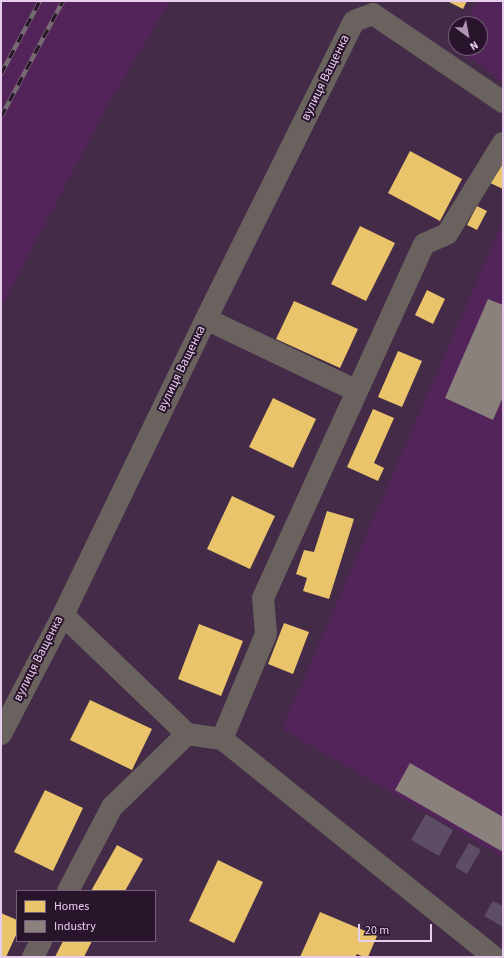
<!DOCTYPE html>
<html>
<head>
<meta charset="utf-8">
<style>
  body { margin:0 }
  #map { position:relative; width:504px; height:958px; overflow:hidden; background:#442c48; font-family:"Source Sans 3",sans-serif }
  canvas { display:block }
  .frame { position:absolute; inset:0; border:2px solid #e8ceed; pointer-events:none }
  .legend { position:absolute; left:16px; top:890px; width:140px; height:52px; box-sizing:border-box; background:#28142b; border:1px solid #755e79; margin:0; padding:5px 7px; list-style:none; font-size:12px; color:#e8ceed }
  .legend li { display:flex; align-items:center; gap:8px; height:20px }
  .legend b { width:20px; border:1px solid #755e79 }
  .north { position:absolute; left:448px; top:16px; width:40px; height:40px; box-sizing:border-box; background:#28142b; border:1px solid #755e79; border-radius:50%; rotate:148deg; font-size:11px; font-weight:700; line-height:16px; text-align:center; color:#e8ceed }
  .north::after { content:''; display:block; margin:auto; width:14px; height:18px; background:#af95b3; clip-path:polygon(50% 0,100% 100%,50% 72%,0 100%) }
  .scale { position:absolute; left:358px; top:924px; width:74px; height:18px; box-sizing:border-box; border:2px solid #e8ceed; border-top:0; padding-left:5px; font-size:12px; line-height:14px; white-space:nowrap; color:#e8ceed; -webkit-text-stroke:3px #28142b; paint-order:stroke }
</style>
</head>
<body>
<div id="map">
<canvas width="504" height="958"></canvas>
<div class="frame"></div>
<ul class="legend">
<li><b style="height:11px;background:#e9c46a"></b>Homes</li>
<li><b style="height:11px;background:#8a817c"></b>Industry</li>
</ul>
<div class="north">N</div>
<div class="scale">20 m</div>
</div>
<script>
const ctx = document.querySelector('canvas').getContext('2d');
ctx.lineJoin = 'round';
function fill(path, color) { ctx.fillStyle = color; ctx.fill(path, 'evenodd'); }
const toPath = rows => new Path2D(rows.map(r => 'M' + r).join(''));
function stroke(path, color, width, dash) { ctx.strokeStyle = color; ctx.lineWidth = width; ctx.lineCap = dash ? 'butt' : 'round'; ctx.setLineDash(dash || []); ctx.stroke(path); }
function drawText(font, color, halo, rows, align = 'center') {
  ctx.font = font + ' "Source Sans 3",sans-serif'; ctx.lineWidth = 4; ctx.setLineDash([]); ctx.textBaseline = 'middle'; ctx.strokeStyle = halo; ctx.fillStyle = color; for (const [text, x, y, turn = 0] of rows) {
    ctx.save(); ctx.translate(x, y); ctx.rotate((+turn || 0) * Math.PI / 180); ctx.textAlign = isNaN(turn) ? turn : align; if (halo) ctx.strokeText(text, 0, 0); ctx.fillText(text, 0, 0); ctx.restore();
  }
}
fill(toPath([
  [1,1,170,1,111,99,1,307],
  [477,1,503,1,503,82,455,47,456,45,456,48,480,48,480,24,466,24],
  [503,221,503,857,282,729]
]), '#53245a');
fill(toPath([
  [447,1,467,1,463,9],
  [410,151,462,179,440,221,388,193],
  [503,158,503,189,490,183],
  [477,206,487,211,477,230,467,225],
  [360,226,395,243,366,301,331,284],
  [427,290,445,299,433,324,415,315],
  [294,301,358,329,340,368,276,339],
  [398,351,422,361,402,407,378,397],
  [273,398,316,419,293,468,249,447],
  [373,409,394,418,374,463,384,468,378,481,347,467],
  [232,496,275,516,250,569,207,549],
  [327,511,354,519,329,599,303,591,307,578,296,574,304,550,314,552],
  [284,623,309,632,293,674,268,664],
  [199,624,243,641,221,696,178,679],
  [90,700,152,729,132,770,70,740],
  [45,790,83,808,53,871,14,852],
  [117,845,143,859,125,891,91,891],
  [218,860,263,882,234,943,189,921],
  [320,912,377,936,368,957,364,957,357,954,355,957,300,957],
  [1,913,17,920,17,933,6,957,1,957],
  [63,941,92,941,84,957,55,957]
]), '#e9c46a');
fill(toPath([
  [488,299,503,305,503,397,493,420,445,398],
  [410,763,503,817,503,852,395,790]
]), '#8a817c');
fill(toPath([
  [426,814,453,830,439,856,411,840],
  [469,843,481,850,467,874,455,867],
  [493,901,503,906,503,927,484,916]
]), '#5c4c65');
stroke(toPath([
  [373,14,503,102],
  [206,319,357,391],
  [63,615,187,734],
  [1,734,63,615,206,319,354,21,373,14],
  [222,739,494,957],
  [68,891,112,807,187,734,222,739,266,634,263,598,424,244,447,234,503,143],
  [33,957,41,941]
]), '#6a625e', 22);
const rail = toPath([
  [1,74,40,1],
  [1,117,63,1]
]);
stroke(rail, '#776a72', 4.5);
stroke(rail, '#28142b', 3, [9]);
drawText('13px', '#e8ceed', '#28142b', [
  ["вулиця Ващенка",326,78,-64],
  ["вулиця Ващенка",182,369,-64],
  ["вулиця Ващенка",39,659,-63]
]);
</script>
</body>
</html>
